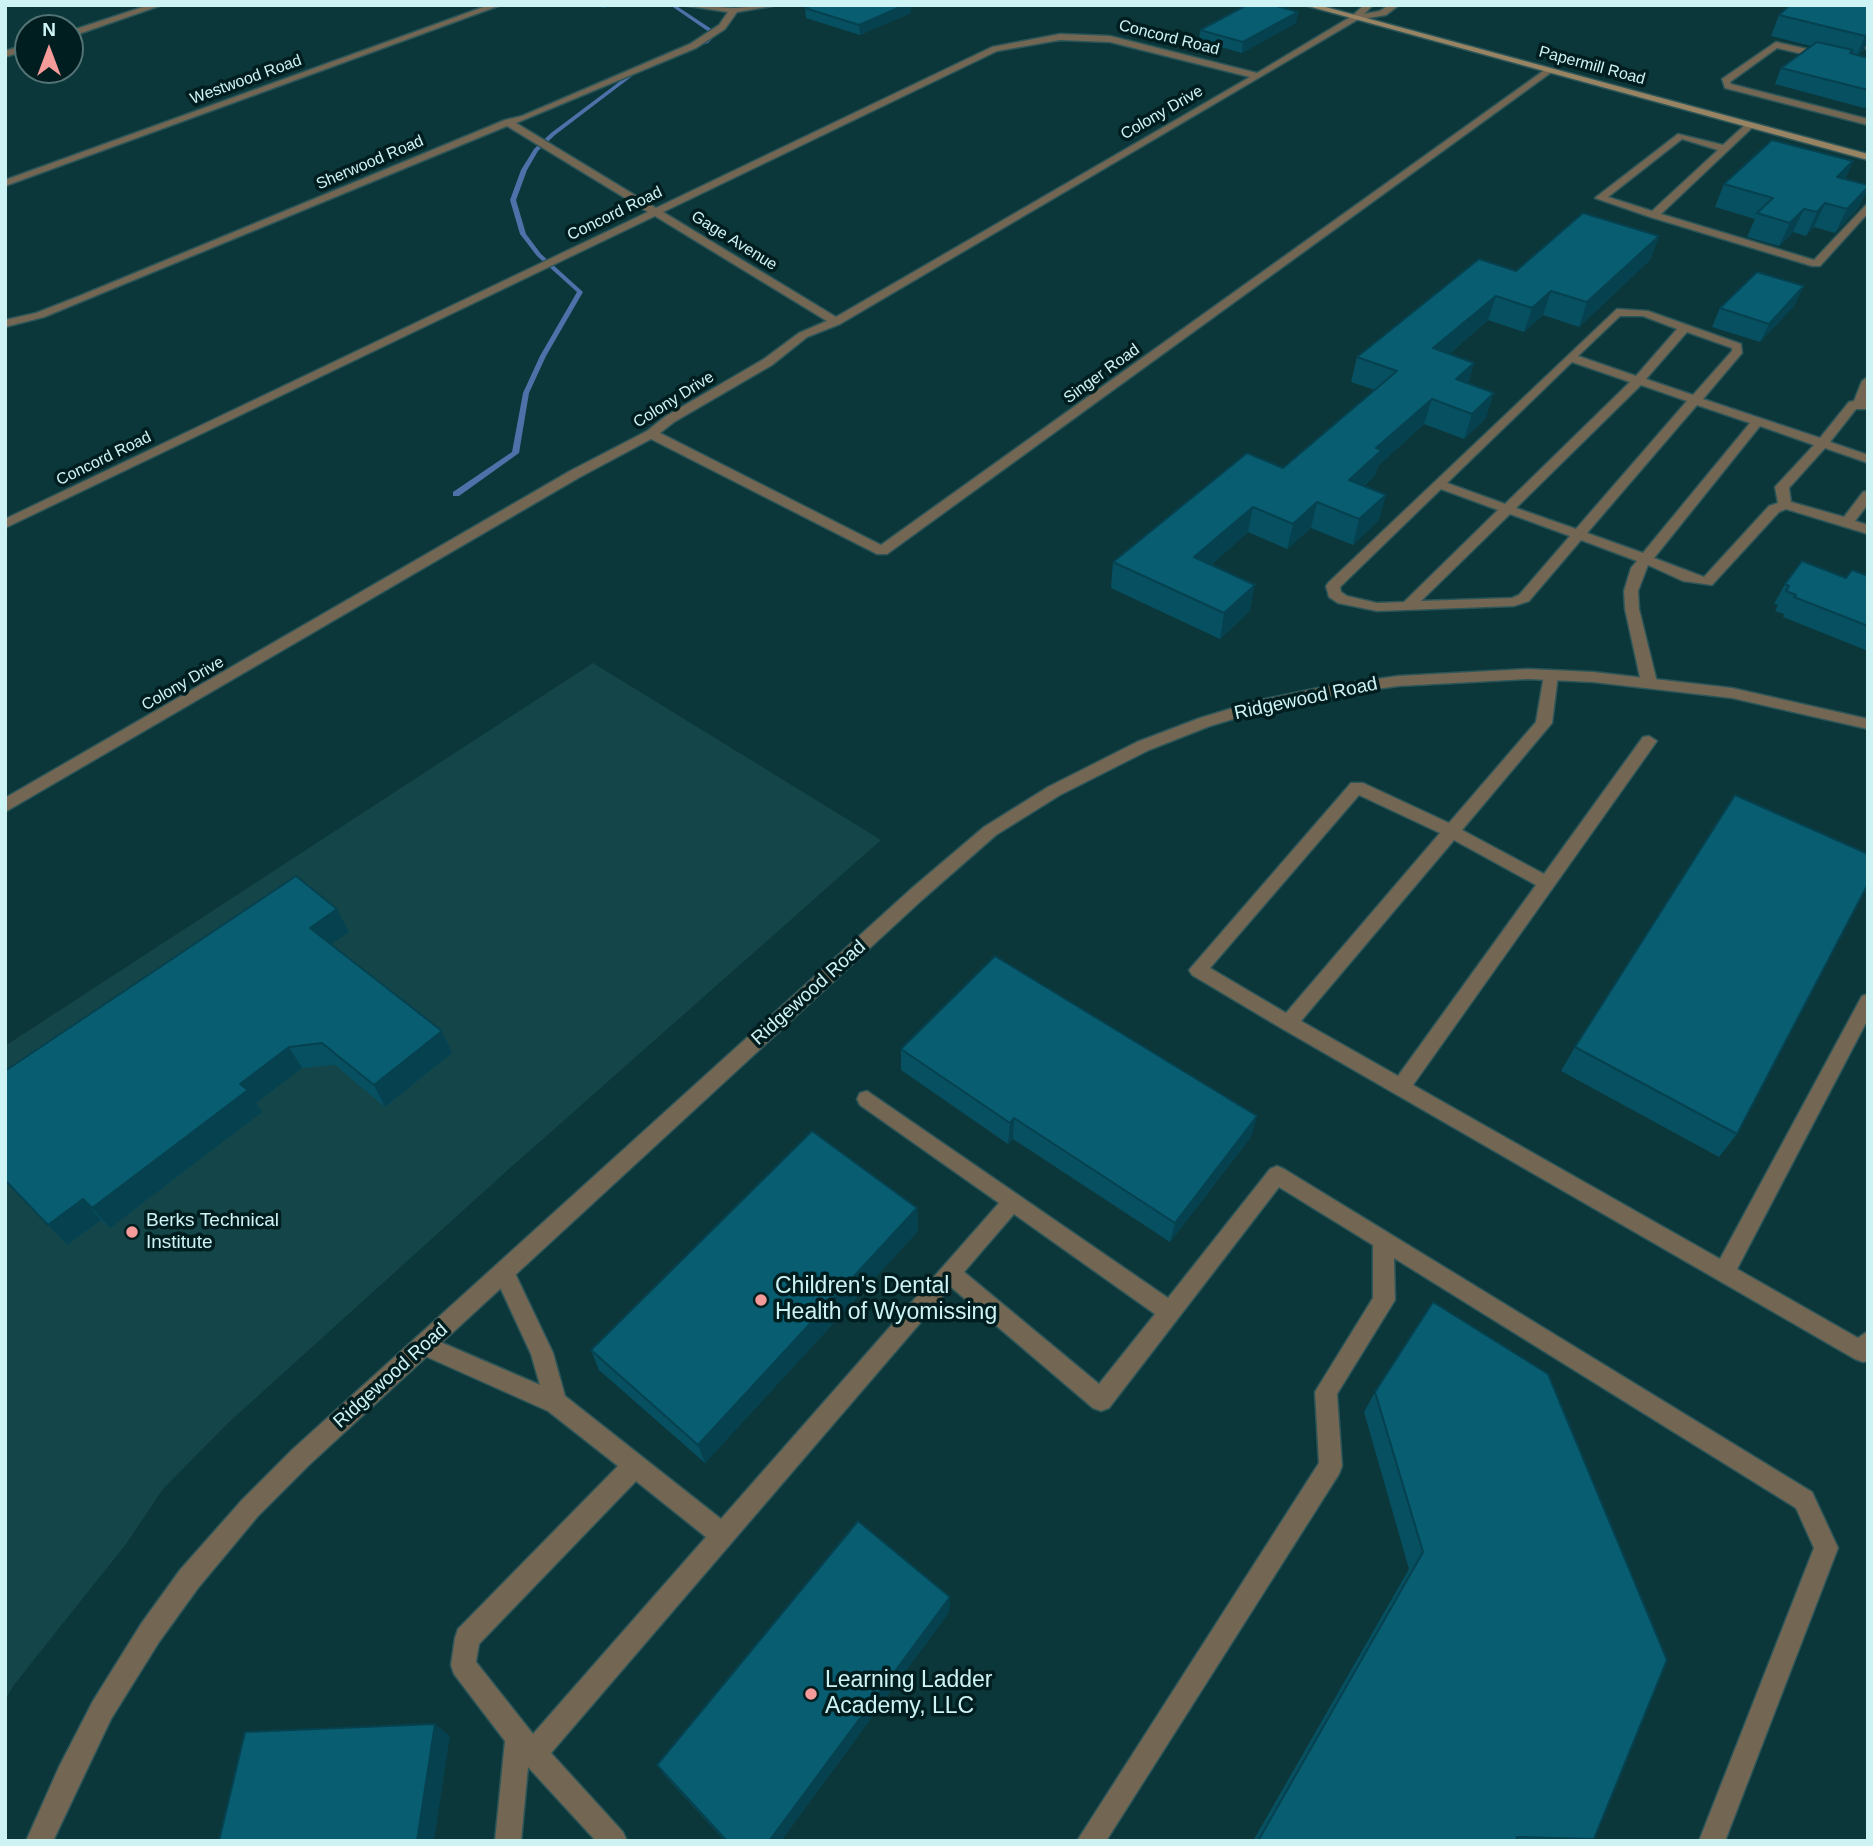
<!DOCTYPE html>
<html>
<head>
<meta charset="utf-8">
<style>
  body { margin:0 }
  #map { position:relative; width:1873px; height:1846px; overflow:hidden; background:#0c373a; font-family:Arial,sans-serif }
  canvas { display:block }
  .frame { position:absolute; inset:0; border:7px solid #cef3f5; pointer-events:none }
  .north { position:absolute; left:14px; top:14px; width:70px; height:70px; box-sizing:border-box; background:#001d1f; border:2px solid #527375; border-radius:50%; rotate:0deg; font-size:19px; font-weight:700; line-height:28px; text-align:center; color:#cef3f5 }
  .north::after { content:''; display:block; margin:auto; width:24px; height:32px; background:#f59b9a; clip-path:polygon(50% 0,100% 100%,50% 72%,0 100%) }
</style>
</head>
<body>
<div id="map">
<canvas width="1873" height="1846"></canvas>
<div class="frame"></div>
<div class="north">N</div>
</div>
<script>
const ctx = document.querySelector('canvas').getContext('2d');
ctx.lineJoin = 'round';
function fill(path, color) { ctx.fillStyle = color; ctx.fill(path, 'evenodd'); }
const toPath = rows => new Path2D(rows.map(r => 'M' + r).join(''));
function stroke(path, color, width, dash) { ctx.strokeStyle = color; ctx.lineWidth = width; ctx.lineCap = dash ? 'butt' : 'round'; ctx.setLineDash(dash || []); ctx.stroke(path); }
function drawText(font, color, halo, rows, align = 'center') {
  ctx.font = font + ' Arial,sans-serif'; ctx.lineWidth = 7; ctx.setLineDash([]); ctx.textBaseline = 'middle'; ctx.strokeStyle = halo; ctx.fillStyle = color; for (const [text, x, y, turn = 0] of rows) {
    ctx.save(); ctx.translate(x, y); ctx.rotate((+turn || 0) * Math.PI / 180); ctx.textAlign = isNaN(turn) ? turn : align; if (halo) ctx.strokeText(text, 0, 0); ctx.fillText(text, 0, 0); ctx.restore();
  }
}
fill(toPath([
  [593,663,881,840,510,1168,228,1423,163,1489,126,1544,13,1686,5,1701,5,1046]
]), '#144649');
fill(toPath([
  [670,5,675,5,713,30,714,37,708,43,688,50,688,48,704,41,710,36,709,32,670,5],
  [635,70,639,71,555,135,538,151,527,170,516,200,526,234,541,254,583,292,546,356,529,393,519,453,459,496,453,496,453,492,512,452,523,393,540,356,577,292,537,256,520,234,510,200,521,170,534,149,551,133,635,70]
]), '#4f71aa');
const service = toPath([
  [1868,41,1868,50,1860,45,1861,43,1868,41],
  [1776,42,1868,63,1868,69,1777,48,1730,82,1731,84,1868,119,1868,125,1725,88,1722,79,1776,42],
  [1747,123,1755,125,1661,214,1814,260,1868,203,1868,213,1820,266,1812,266,1650,217,1595,198,1678,134,1723,145,1747,123],
  [1682,139,1718,150,1652,211,1608,197,1682,139],
  [1617,309,1648,311,1741,344,1742,353,1703,399,1820,438,1849,402,1854,401,1862,381,1868,377,1868,409,1856,409,1830,442,1868,455,1868,463,1825,448,1789,488,1791,502,1844,517,1863,492,1868,491,1868,504,1855,521,1868,525,1868,534,1786,509,1779,512,1712,585,1683,581,1648,565,1638,591,1639,609,1657,682,1649,687,1641,682,1625,609,1624,591,1631,568,1637,561,1581,540,1529,601,1514,606,1377,611,1338,603,1329,597,1326,586,1328,583,1617,309],
  [1620,316,1643,316,1677,329,1636,376,1578,356,1620,316],
  [1687,332,1732,348,1732,351,1693,395,1646,379,1687,332],
  [1572,362,1630,382,1505,504,1447,483,1572,362],
  [1641,385,1687,401,1576,529,1516,508,1641,385],
  [1697,405,1750,423,1643,553,1587,533,1697,405],
  [1760,426,1814,445,1775,487,1778,503,1769,506,1704,577,1654,558,1760,426],
  [1441,489,1498,510,1404,602,1377,603,1347,596,1341,592,1340,587,1441,489],
  [1510,514,1570,536,1519,595,1512,598,1421,601,1510,514],
  [1551,670,1558,675,1552,723,1462,830,1544,874,1643,737,1649,736,1657,741,1413,1085,1720,1259,1862,996,1868,994,1868,1019,1737,1269,1858,1338,1868,1331,1868,1361,1863,1362,1855,1359,1281,1028,1192,975,1189,970,1351,783,1363,783,1449,823,1536,722,1544,675,1551,670],
  [1359,795,1440,833,1286,1013,1210,968,1359,795],
  [1454,840,1536,885,1398,1076,1301,1021,1454,840],
  [867,1091,1168,1298,1270,1169,1277,1166,1284,1169,1812,1492,1838,1548,1725,1841,1699,1841,1814,1548,1796,1508,1394,1258,1395,1300,1337,1394,1342,1466,1339,1474,1106,1841,1077,1841,1319,1463,1315,1392,1373,1298,1373,1245,1279,1187,1109,1408,1101,1411,1093,1408,951,1287,551,1753,623,1832,627,1841,596,1841,528,1767,521,1841,495,1841,505,1741,454,1674,451,1665,455,1638,458,1629,618,1466,548,1411,416,1352,413,1345,416,1338,424,1335,540,1385,531,1354,493,1272,497,1265,504,1262,511,1265,553,1353,565,1396,721,1519,999,1203,860,1105,857,1099,860,1093,867,1091],
  [1014,1214,1155,1314,1099,1384,964,1272,1014,1214],
  [636,1481,706,1537,533,1734,476,1662,479,1644,636,1481]
]);
const minor = toPath([
  [149,5,162,5,70,37,70,31,149,5],
  [489,5,501,5,5,186,5,180,489,5],
  [682,5,734,8,778,5,737,12,725,29,696,48,516,123,656,208,992,47,1060,34,1110,36,1257,73,1352,16,1364,5,1373,5,1364,14,1380,11,1389,5,1399,5,1386,15,1357,20,840,324,807,337,772,365,674,422,660,433,881,545,1546,69,1553,71,887,554,877,554,651,439,580,477,5,812,5,798,570,471,647,431,666,416,764,359,799,333,827,321,655,216,5,528,5,519,648,212,507,126,44,317,5,327,5,320,36,313,77,297,505,120,522,116,690,44,719,25,728,12,682,5],
  [1060,40,1110,42,1250,77,836,317,663,212,997,51,1060,40],
  [28,44,28,50,5,57,5,51,28,44]
]);
const tertiary = toPath([
  [1528,669,1593,672,1732,688,1868,719,1868,729,1732,698,1593,682,1528,679,1398,686,1328,696,1263,710,1210,726,1149,750,1060,795,996,835,923,899,309,1465,258,1516,198,1588,159,1642,111,1719,53,1841,26,1841,59,1767,93,1701,141,1624,180,1570,242,1500,293,1449,911,889,984,827,1048,787,1137,742,1200,718,1256,701,1328,686,1398,676,1528,669]
]);
const secondary = toPath([
  [1304,5,1318,5,1868,154,1868,160,1304,5]
]);
stroke(service, '#2b5558', 3);
stroke(minor, '#2b5558', 3);
stroke(tertiary, '#2b5558', 3);
stroke(secondary, '#2b5558', 3);
fill(service, '#736652');
fill(minor, '#736652');
fill(tertiary, '#736652');
fill(secondary, '#988463');
fill(toPath([
  [592,5,609,5,604,8],
  [812,5,911,5,911,13,860,35,806,18,805,8],
  [1868,5,1868,41,1864,50,1858,55,1868,58,1868,106,1864,108,1775,84,1781,68,1811,46,1771,36,1779,15],
  [1298,12,1296,23,1242,53,1199,41,1200,30],
  [1853,161,1845,179,1868,185,1868,188,1858,208,1835,233,1814,227,1806,236,1793,232,1779,246,1747,237,1755,219,1715,207,1724,184],
  [1659,236,1650,260,1579,327,1543,315,1524,332,1488,320,1449,354,1474,363,1468,383,1486,418,1464,439,1424,424,1378,466,1375,475,1364,486,1379,520,1353,545,1311,528,1287,549,1248,532,1211,565,1250,611,1220,639,1111,588,1113,562,1283,468,1375,390,1351,382,1357,357,1516,271],
  [1795,305,1760,342,1712,327,1720,308],
  [1868,576,1868,651,1783,617,1784,614,1775,611,1778,605,1774,604,1785,584],
  [337,909,349,932,331,944,442,1031,452,1053,385,1107,335,1065,302,1068,256,1103,262,1112,110,1228,101,1220,67,1245,5,1180],
  [1575,1047,1737,1134,1719,1157,1561,1071],
  [901,1049,1257,1116,1251,1137,1170,1242,1013,1139,1008,1144,901,1070],
  [917,1208,918,1231,705,1463,599,1370,591,1350],
  [1375,1392,1594,1839,1591,1841,1253,1841,1409,1569,1364,1412],
  [950,1597,949,1612,781,1841,725,1841,666,1777,657,1765]
]), '#075061');
fill(toPath([
  [905,5,911,5,911,13,860,35,859,25],
  [1298,12,1296,23,1242,53,1243,42],
  [1868,21,1868,41,1864,50,1856,58,1865,36],
  [1853,161,1842,184,1837,177],
  [1868,187,1858,208,1835,233,1847,209],
  [1825,203,1814,227,1806,236,1817,212],
  [1804,209,1793,232,1779,246,1790,223],
  [1659,236,1650,260,1579,327,1587,302],
  [1804,286,1795,305,1760,342,1769,324],
  [1551,291,1543,315,1524,332,1532,308],
  [1496,296,1488,320,1426,373,1433,348],
  [1474,363,1467,388,1456,379],
  [1494,393,1486,418,1464,439,1472,414],
  [1432,399,1424,424,1378,466,1375,475,1342,505,1349,480,1376,448],
  [1386,495,1379,520,1353,545,1359,519],
  [1317,502,1311,528,1287,549,1293,524],
  [1253,507,1248,532,1190,583,1194,557],
  [1255,585,1250,611,1220,639,1224,613],
  [337,909,349,932,322,951,310,928],
  [442,1031,452,1053,385,1107,374,1085],
  [289,1047,302,1068,256,1103,262,1112,110,1228,92,1208,240,1084],
  [1257,1116,1251,1137,1170,1242,1175,1223],
  [1014,1118,1013,1139,1008,1144,1010,1123],
  [83,1199,101,1220,67,1245,48,1225],
  [917,1208,918,1231,705,1463,698,1445],
  [950,1597,949,1612,781,1841,769,1841],
  [435,1724,450,1736,434,1841,417,1841]
]), '#06414f');
const building = toPath([
  [812,5,905,5,859,25,805,8,812,5],
  [1247,5,1273,5,1298,12,1243,42,1200,30,1247,5],
  [1790,5,1868,5,1867,25,1868,25,1868,34,1865,36,1779,15,1790,5],
  [1817,42,1853,50,1850,53,1868,58,1868,90,1781,68,1817,42],
  [1772,140,1853,161,1837,177,1868,185,1868,187,1847,209,1825,203,1817,212,1804,209,1790,223,1757,213,1773,198,1724,184,1772,140],
  [1583,213,1659,236,1587,302,1551,291,1532,308,1496,296,1433,348,1474,363,1456,379,1494,393,1472,414,1432,399,1376,448,1382,450,1349,480,1386,495,1359,519,1317,502,1293,524,1253,507,1194,557,1255,585,1224,613,1113,562,1247,453,1283,468,1397,371,1357,357,1479,259,1516,271,1583,213],
  [1757,272,1804,286,1769,324,1720,308,1757,272],
  [1802,561,1846,578,1852,570,1868,576,1868,626,1794,597,1796,595,1786,591,1789,586,1785,584,1802,561],
  [1735,795,1868,854,1868,884,1737,1134,1575,1047,1735,795],
  [296,876,337,909,310,928,442,1031,374,1085,322,1043,289,1047,240,1084,248,1090,92,1208,83,1199,48,1225,5,1180,5,1071,296,876],
  [995,956,1257,1116,1175,1223,1014,1118,1010,1123,901,1049,995,956],
  [812,1131,917,1208,698,1445,591,1350,812,1131],
  [1433,1302,1548,1374,1667,1660,1594,1839,1517,1837,1516,1841,1258,1841,1423,1552,1375,1392,1433,1302],
  [858,1521,950,1597,769,1841,727,1841,657,1765,858,1521],
  [435,1724,417,1841,219,1841,245,1732,435,1724]
]);
fill(building, '#085d71');
stroke(building, '#06414f', 2);
for (const [x, y, r, color] of [
  [132,1232,7,"#f59b9a"],
  [761,1300,7,"#f59b9a"],
  [811,1694,7,"#f59b9a"]
]) { const dot = new Path2D(); dot.arc(x, y, r, 0, 2 * Math.PI); ctx.fillStyle = color; ctx.fill(dot); stroke(dot, '#001d1f', 2.5); }
drawText('16px', '#cef3f5', '#001d1f', [
  ["Concord Road",1169,38,14],
  ["Papermill Road",1592,66,15],
  ["Westwood Road",246,80,-20],
  ["Colony Drive",1162,113,-30],
  ["Sherwood Road",370,163,-23],
  ["Concord Road",615,214,-26],
  ["Gage Avenue",734,241,32],
  ["Singer Road",1102,374,-36],
  ["Colony Drive",674,400,-32],
  ["Concord Road",104,459,-26],
  ["Colony Drive",183,684,-30]
]);
drawText('19px', '#cef3f5', '#001d1f', [
  ["Ridgewood Road",1306,699,-12],
  ["Ridgewood Road",809,993,-42],
  ["Ridgewood Road",391,1376,-42]
]);
drawText('19px', '#cef3f5', '#001d1f', [
  ["Berks Technical",146,1221],
  ["Institute",146,1243]
], 'left');
drawText('23px', '#cef3f5', '#001d1f', [
  ["Children's Dental",775,1287],
  ["Health of Wyomissing",775,1313],
  ["Learning Ladder",825,1681],
  ["Academy, LLC",825,1707]
], 'left');
</script>
</body>
</html>
